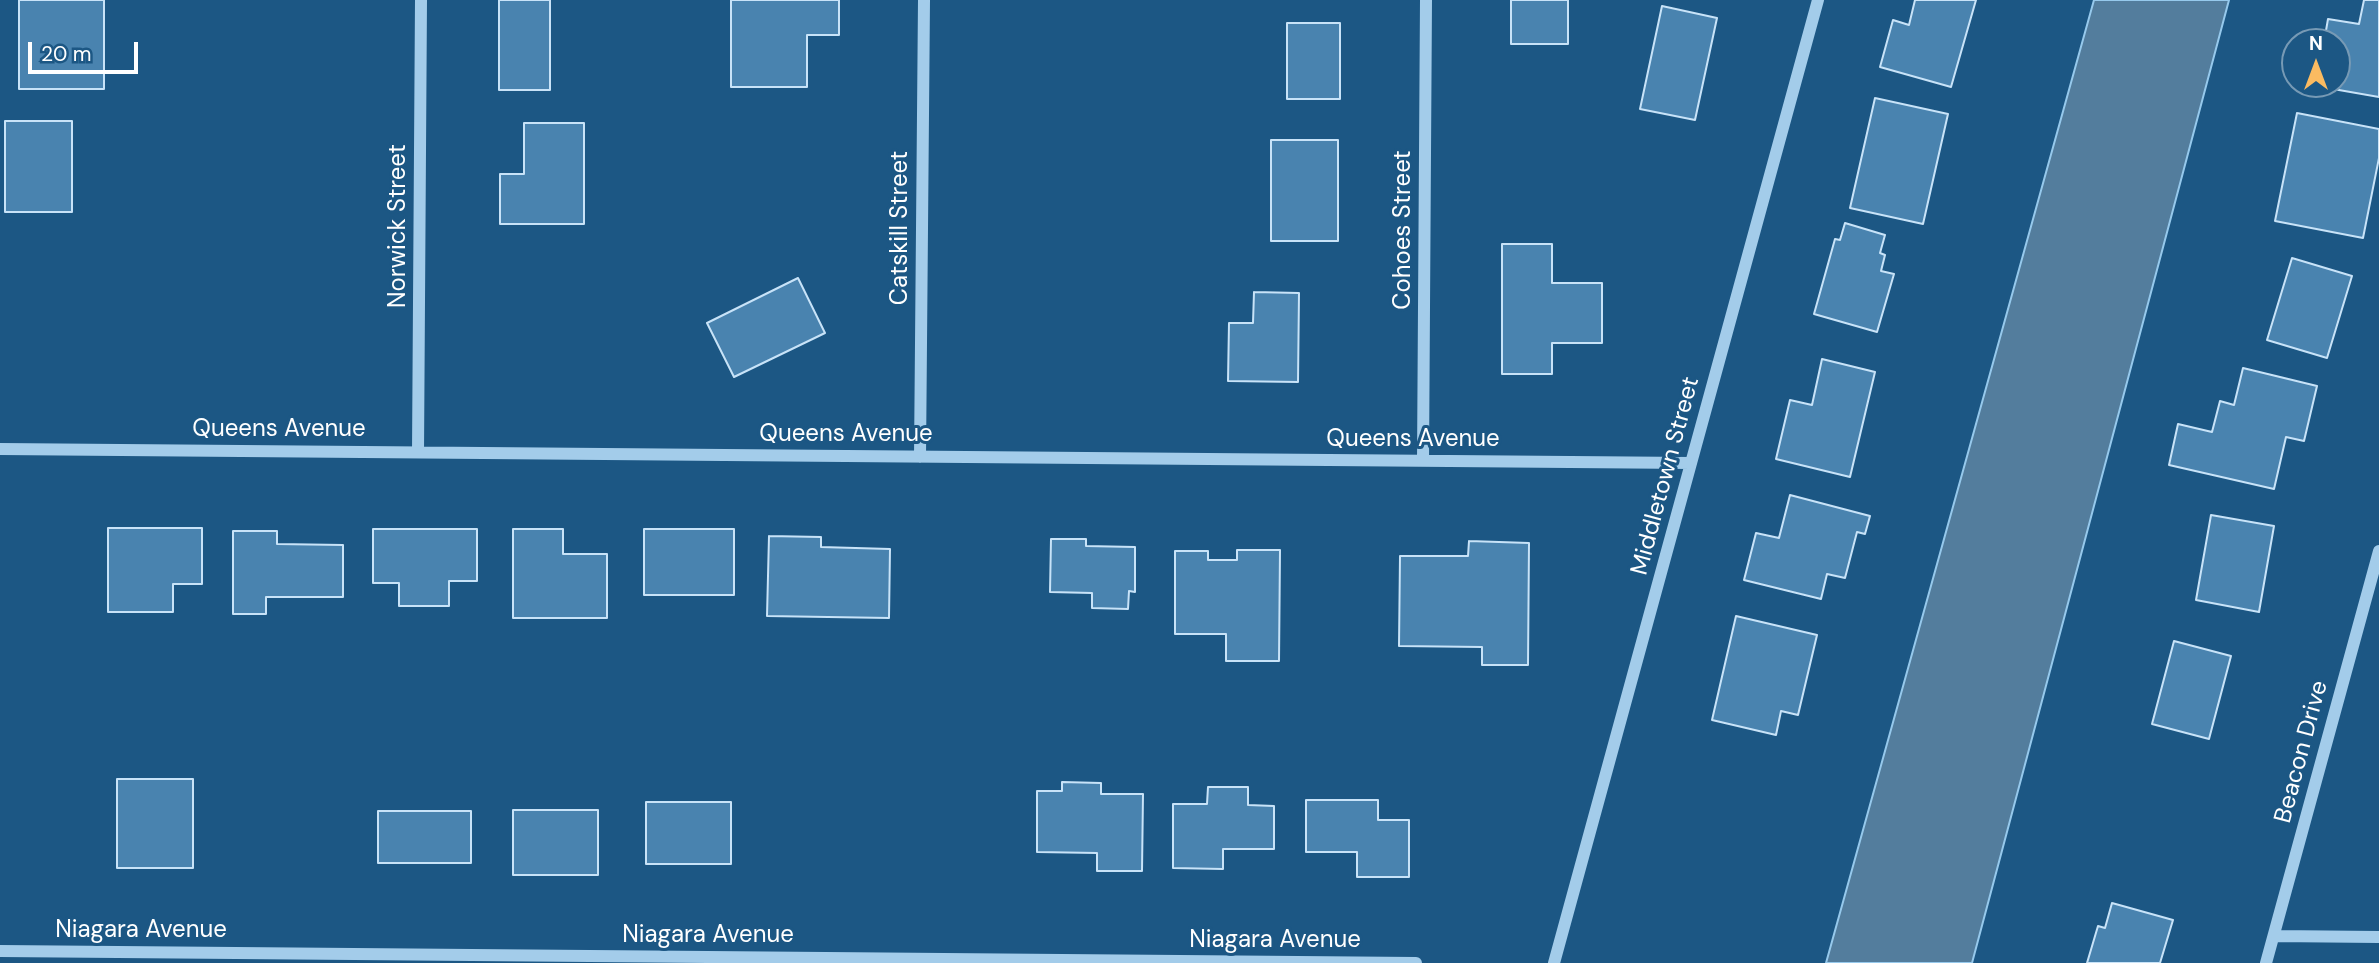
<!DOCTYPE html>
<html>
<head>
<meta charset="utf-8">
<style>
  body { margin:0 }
  #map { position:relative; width:2379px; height:963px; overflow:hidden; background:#1c5784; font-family:"DM Sans",sans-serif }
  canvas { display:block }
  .north { position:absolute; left:2281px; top:28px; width:70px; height:70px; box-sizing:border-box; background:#1c5784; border:2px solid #779ab5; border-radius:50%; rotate:0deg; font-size:19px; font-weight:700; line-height:28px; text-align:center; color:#fff }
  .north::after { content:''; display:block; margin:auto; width:24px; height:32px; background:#fbbb61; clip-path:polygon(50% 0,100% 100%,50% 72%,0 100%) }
  .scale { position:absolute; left:28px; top:42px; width:110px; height:32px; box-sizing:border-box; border:4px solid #fff; border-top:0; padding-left:9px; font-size:21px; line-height:24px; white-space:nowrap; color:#fff; -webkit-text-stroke:5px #1c5784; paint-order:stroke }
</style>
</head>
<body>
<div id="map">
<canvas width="2379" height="963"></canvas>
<div class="north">N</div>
<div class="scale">20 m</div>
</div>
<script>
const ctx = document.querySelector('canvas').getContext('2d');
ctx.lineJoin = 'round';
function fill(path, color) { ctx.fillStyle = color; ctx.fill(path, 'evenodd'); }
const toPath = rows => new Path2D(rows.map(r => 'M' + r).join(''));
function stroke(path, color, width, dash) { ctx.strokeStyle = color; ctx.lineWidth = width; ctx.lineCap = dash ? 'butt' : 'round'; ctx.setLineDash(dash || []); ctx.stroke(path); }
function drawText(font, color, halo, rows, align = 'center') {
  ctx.font = font + ' "DM Sans",sans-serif'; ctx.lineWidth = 6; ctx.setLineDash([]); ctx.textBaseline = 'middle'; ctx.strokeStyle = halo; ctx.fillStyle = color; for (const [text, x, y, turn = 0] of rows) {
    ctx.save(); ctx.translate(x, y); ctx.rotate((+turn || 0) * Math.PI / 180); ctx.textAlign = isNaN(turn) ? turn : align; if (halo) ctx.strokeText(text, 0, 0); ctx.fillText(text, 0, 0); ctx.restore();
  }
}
const water = toPath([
  [2094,0,2229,0,1972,963,1826,963,2094,0]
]);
fill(water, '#537d9d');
stroke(water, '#96c9ec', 2);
const building = toPath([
  [19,0,104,0,104,89,19,89,19,0],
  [499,0,550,0,550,90,499,90,499,0],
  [731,0,839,0,839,35,807,35,807,87,731,87,731,0],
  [1511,0,1568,0,1568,44,1511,44,1511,0],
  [1915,0,1976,0,1951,87,1880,67,1893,20,1909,25,1915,0],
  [2364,0,2379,0,2379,97,2316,86,2337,84,2337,42,2324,42,2328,19,2359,24,2364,0],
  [1662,6,1717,18,1695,120,1640,109,1662,6],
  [1287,23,1340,23,1340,99,1287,99,1287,23],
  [1875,98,1948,114,1923,224,1850,208,1875,98],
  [2297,113,2379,129,2379,158,2363,238,2275,221,2297,113],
  [5,121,72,121,72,212,5,212,5,121],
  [524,123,584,123,584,224,500,224,500,174,524,174,524,123],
  [1271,140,1338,140,1338,241,1271,241,1271,140],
  [1845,223,1885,235,1880,253,1885,255,1881,271,1894,274,1877,332,1814,314,1835,239,1840,240,1845,223],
  [1502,244,1552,244,1552,283,1602,283,1602,343,1552,343,1552,374,1502,374,1502,244],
  [2292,258,2352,276,2327,358,2267,340,2292,258],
  [798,278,825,333,734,377,707,323,798,278],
  [1254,292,1299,293,1298,382,1228,381,1229,323,1253,323,1254,292],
  [1822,359,1875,372,1850,477,1776,459,1790,400,1812,405,1822,359],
  [2243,368,2317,386,2304,441,2286,437,2274,489,2169,465,2178,424,2212,432,2220,401,2234,405,2243,368],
  [1790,495,1870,516,1865,534,1857,532,1845,578,1827,574,1821,599,1744,580,1756,533,1779,538,1790,495],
  [2211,515,2274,526,2259,612,2196,600,2211,515],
  [108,528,202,528,202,584,173,584,173,612,108,612,108,528],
  [373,529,477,529,477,581,449,581,449,606,399,606,399,583,373,583,373,529],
  [513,529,563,529,563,554,607,554,607,618,513,618,513,529],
  [644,529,734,529,734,595,644,595,644,529],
  [233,531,277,531,277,544,343,545,343,597,266,597,266,614,233,614,233,531],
  [769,536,821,537,821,547,890,549,889,618,767,616,769,536],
  [1051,539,1086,539,1086,546,1135,547,1135,592,1129,591,1128,609,1092,608,1092,593,1050,592,1051,539],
  [1469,541,1529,543,1528,665,1482,665,1482,647,1399,646,1400,556,1468,556,1469,541],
  [1237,550,1280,550,1279,661,1226,661,1226,634,1175,634,1175,551,1208,551,1208,560,1237,560,1237,550],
  [1736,616,1817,635,1798,715,1781,711,1776,735,1712,720,1736,616],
  [2174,641,2231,656,2209,739,2152,724,2174,641],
  [117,779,193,779,193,868,117,868,117,779],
  [1062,782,1101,783,1101,794,1143,794,1142,871,1097,871,1097,853,1037,852,1037,791,1062,791,1062,782],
  [1208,787,1248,787,1248,805,1274,806,1274,849,1223,849,1223,869,1173,868,1173,804,1207,804,1208,787],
  [1306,800,1378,800,1378,820,1409,820,1409,877,1357,877,1357,852,1306,852,1306,800],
  [646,802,731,802,731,864,646,864,646,802],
  [513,810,598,810,598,875,513,875,513,810],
  [378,811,471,811,471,863,378,863,378,811],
  [2112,903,2173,920,2160,963,2087,963,2098,926,2105,928,2112,903]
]);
fill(building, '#4983af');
stroke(building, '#c8e3f8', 2);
stroke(toPath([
  [0,449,1691,463],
  [418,452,421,0],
  [920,457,924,0],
  [1423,461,1426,0],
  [2274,936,2379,937],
  [0,951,1416,963],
  [1554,963,1818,0],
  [2266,963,2379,551]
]), '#a3ccea', 12);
drawText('24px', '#fff', '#1c5784', [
  ["Norwick Street",399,226,-90],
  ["Catskill Street",901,228,-90],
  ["Cohoes Street",1404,230,-90],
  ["Queens Avenue",279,430],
  ["Queens Avenue",846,435],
  ["Queens Avenue",1413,440],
  ["Middletown Street",1666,476,-75],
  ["Beacon Drive",2302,752,-75],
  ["Niagara Avenue",141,931],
  ["Niagara Avenue",708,936],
  ["Niagara Avenue",1275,941]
]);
</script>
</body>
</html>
